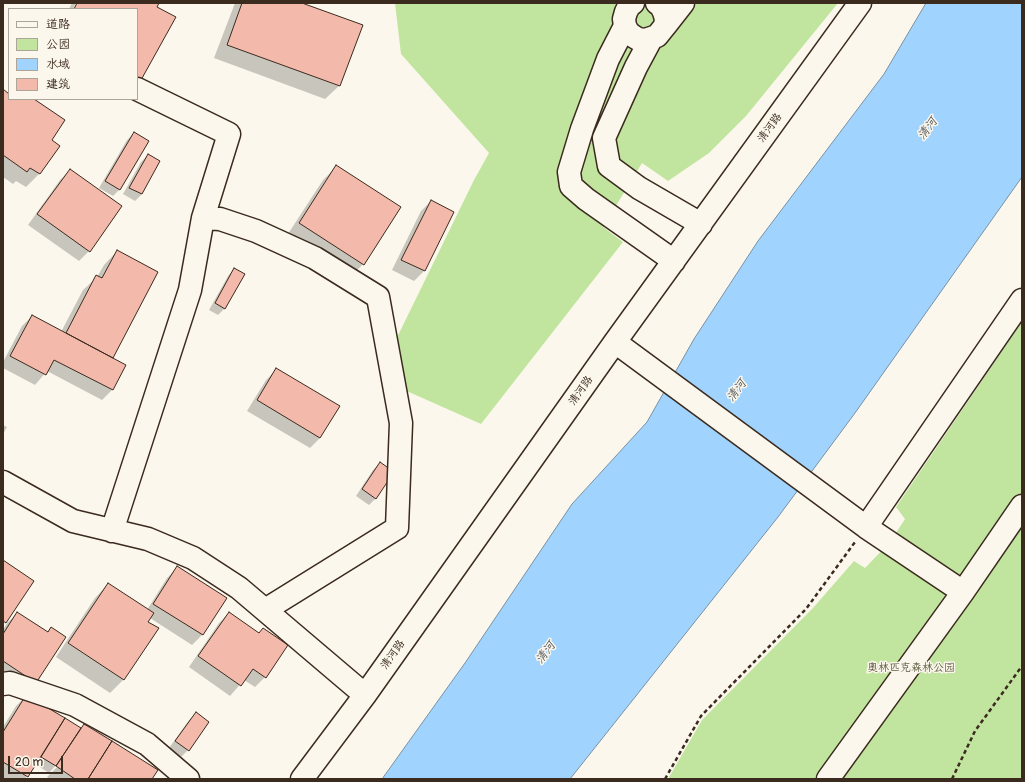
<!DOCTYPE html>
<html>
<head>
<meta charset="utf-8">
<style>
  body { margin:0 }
  #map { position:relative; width:1025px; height:782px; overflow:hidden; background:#fbf7ec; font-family:Pangolin,"LXGW WenKai TC",sans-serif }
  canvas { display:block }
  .frame { position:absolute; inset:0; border:4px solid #3b2a1e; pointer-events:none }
  .legend { position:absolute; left:8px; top:8px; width:130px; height:92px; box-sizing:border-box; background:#fbf7ec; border:1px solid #aea59a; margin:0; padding:5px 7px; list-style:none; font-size:12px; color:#3b2a1e }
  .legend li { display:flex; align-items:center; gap:8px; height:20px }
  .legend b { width:20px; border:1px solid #aea59a }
  .scale { position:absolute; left:8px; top:756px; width:55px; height:18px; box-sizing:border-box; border:2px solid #3b2a1e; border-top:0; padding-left:5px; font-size:12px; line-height:14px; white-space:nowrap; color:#3b2a1e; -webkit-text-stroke:3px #fbf7ec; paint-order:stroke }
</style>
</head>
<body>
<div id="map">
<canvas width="1025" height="782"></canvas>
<div class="frame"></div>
<ul class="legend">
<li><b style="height:5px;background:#fbf7ec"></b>道路</li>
<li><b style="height:11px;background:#c1e59f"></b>公园</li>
<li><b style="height:11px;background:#a0d4fe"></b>水域</li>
<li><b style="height:11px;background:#f3baab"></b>建筑</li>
</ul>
<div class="scale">20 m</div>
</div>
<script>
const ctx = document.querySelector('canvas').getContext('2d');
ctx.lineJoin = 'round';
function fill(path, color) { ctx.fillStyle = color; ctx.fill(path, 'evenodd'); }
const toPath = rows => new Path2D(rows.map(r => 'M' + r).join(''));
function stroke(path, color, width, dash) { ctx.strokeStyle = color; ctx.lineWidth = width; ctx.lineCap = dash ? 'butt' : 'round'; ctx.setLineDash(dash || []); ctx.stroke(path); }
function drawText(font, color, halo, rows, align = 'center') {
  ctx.font = font + ' Pangolin,"LXGW WenKai TC",sans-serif'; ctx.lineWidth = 3; ctx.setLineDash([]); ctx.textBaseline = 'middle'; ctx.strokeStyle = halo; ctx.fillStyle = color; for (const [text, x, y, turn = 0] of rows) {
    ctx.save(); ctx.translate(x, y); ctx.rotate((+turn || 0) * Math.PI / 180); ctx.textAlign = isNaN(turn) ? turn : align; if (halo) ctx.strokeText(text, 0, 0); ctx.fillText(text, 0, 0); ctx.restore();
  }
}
fill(toPath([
  [395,3,838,3,746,116,709,153,668,181,642,163,603,227,623,242,481,424,391,384,385,362,474,180,489,153,401,54],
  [1022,322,1022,779,668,779,702,720,813,608,854,561,865,568,890,542,905,519,896,507]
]), '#c1e59f');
const water = toPath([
  [926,3,1022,3,1022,177,855,413,778,517,570,779,382,779,465,663,572,504,647,422,694,339,758,241,884,74,926,3]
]);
fill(water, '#a0d4fe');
stroke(water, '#7890a4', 1);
fill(toPath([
  [72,3,76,3,73,9,69,9],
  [235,3,299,3,361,26,339,86,325,99,214,58],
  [3,91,9,95,9,99,33,99,50,141,58,146,39,174,26,187,16,181,13,184,3,177],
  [134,133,119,190,113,196,99,188,127,140],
  [148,155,159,161,142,194,135,201,123,194,141,162],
  [336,167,363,264,350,278,286,237,323,180],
  [70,170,89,251,79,261,28,225,60,180],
  [431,201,424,271,414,281,392,270,421,211],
  [117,251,157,272,112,358,125,365,112,390,102,400,47,371,35,385,3,368,3,362,22,326,32,316,61,332,83,290,97,277,104,265],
  [234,269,225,308,218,315,209,310,228,276],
  [276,370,320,438,310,448,247,411,266,380],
  [3,425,7,427,3,434],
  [380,463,376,498,369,505,356,496,373,470],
  [177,568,226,598,202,635,192,645,150,618,124,679,110,693,56,657,95,598,108,584,147,610,167,578],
  [18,613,47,632,51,628,35,682,3,678,3,630,7,623],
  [229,613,265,677,255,687,244,680,230,696,189,667,219,623],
  [26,696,81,729,84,725,151,779,50,779,47,777,59,765,56,765,49,773,35,764,25,779,3,778,3,727,16,706],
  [196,713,188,750,181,757,169,748,189,720]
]), '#0003');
const building = toPath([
  [77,3,159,3,157,7,176,17,141,80,137,78,137,9,74,9,77,3],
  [242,3,302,3,363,25,340,86,227,45,242,3],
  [3,89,9,94,9,99,34,99,65,120,52,140,60,146,40,174,30,168,27,172,3,155,3,89],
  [134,132,149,141,120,190,105,181,134,132],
  [148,154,160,161,142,194,129,188,148,154],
  [336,165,401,207,364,265,299,223,336,165],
  [70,169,122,206,90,252,37,214,70,169],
  [431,200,454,212,425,271,401,260,431,200],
  [117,250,158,272,113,358,66,333,96,275,102,278,117,250],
  [234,268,245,274,225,309,215,303,234,268],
  [32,315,126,365,113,390,54,360,46,375,10,356,32,315],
  [276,368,340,406,320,438,257,400,276,368],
  [380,462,394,472,376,499,362,489,380,462],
  [3,560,34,581,6,623,3,621,3,560],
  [177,566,227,598,203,635,153,604,177,566],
  [108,583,154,613,148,622,159,628,124,680,68,643,108,583],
  [17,612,48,632,51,627,66,637,36,683,3,661,3,634,17,612],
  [229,612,259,633,263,628,288,645,266,678,253,669,241,686,198,656,229,612],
  [26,695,65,718,28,777,3,762,3,732,26,695],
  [196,712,209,722,189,751,175,741,196,712],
  [65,718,81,728,56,766,41,757,65,718],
  [84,724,112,741,88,779,75,779,56,766,84,724],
  [112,741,158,770,152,779,88,779,112,741]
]);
fill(building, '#f3baab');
stroke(building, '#3b2a1e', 1);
const minor = toPath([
  [633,3,629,6,626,12,624,19,625,26,628,32,633,36,638,39,645,40,657,36,665,26,666,19,664,12,661,6,657,3],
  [625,26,608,59,582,129,569,172,571,186,586,199,674,261],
  [665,26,683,3],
  [651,39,636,67,604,138,609,166,639,188,701,224],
  [203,218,220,219,256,231,315,258,378,297,401,423,397,528,265,610],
  [615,342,866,527,963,592],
  [3,482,73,521,148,539,193,558,239,588,365,695],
  [866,527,1022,300],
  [112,531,190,290,203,218,229,134,137,89],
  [3,684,10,683,75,705,147,744,188,779],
  [302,779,365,695,615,342,860,3],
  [828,779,963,592,1022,506]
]);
stroke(minor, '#3b2a1e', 25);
stroke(toPath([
  [665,779,701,716,806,609,855,542],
  [952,779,975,731,1022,666]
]), '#3b2a1e', 2.5, [4, 3]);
stroke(minor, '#fbf7ec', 22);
drawText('11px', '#3b2a1e', '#fbf7ec', [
  ["清河路",770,128,-54],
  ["清河路",581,391,-55],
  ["清河路",393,655,-55]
]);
drawText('11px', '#5c593e', '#fbf7ec', [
  ["奥林匹克森林公园",911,668]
]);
drawText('italic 12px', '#545456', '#fbf7ec', [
  ["清河",928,129,-54],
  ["清河",737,391,-54],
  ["清河",546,653,-54]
]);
</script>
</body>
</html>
